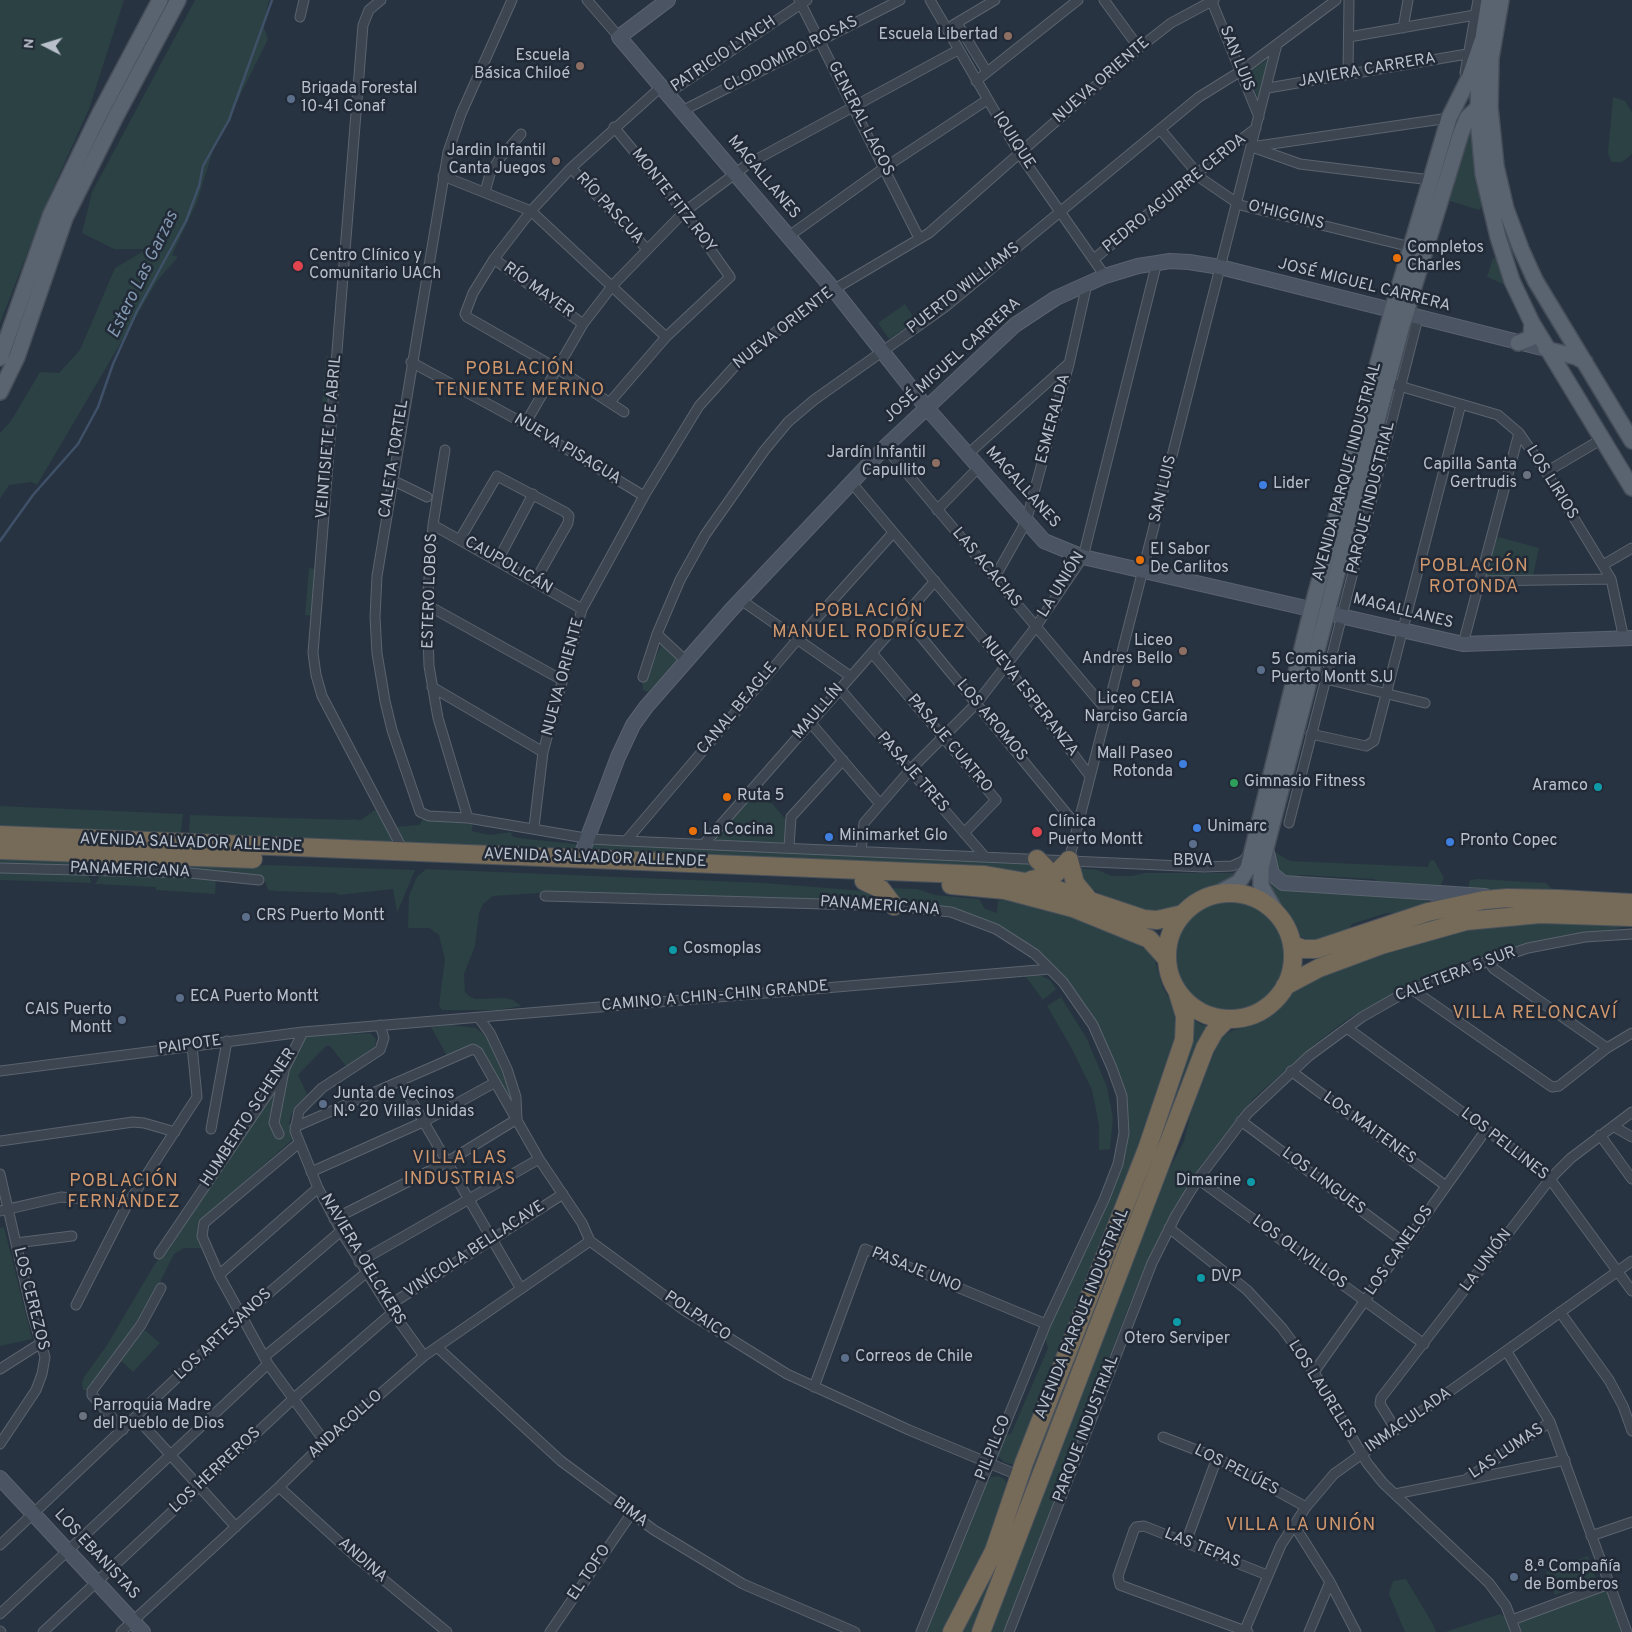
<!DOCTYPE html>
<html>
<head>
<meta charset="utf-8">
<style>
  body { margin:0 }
  #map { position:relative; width:1632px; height:1632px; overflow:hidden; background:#283341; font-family:Overpass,sans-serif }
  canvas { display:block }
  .north { position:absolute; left:20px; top:20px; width:50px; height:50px; -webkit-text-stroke:4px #212a36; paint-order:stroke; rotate:275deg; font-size:14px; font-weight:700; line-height:20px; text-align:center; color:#b9c0cb }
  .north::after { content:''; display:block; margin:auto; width:18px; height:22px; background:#b9c0cb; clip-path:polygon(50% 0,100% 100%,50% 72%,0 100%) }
</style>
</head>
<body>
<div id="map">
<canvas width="1632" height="1632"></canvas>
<div class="north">N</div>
</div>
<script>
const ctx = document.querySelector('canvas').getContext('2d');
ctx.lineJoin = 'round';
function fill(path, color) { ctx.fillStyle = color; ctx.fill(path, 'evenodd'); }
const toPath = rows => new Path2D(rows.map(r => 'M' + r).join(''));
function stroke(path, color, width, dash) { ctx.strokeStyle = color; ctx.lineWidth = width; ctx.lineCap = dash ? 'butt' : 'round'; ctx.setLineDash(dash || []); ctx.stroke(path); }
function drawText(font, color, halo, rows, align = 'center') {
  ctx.font = font + ' Overpass,sans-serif'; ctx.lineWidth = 5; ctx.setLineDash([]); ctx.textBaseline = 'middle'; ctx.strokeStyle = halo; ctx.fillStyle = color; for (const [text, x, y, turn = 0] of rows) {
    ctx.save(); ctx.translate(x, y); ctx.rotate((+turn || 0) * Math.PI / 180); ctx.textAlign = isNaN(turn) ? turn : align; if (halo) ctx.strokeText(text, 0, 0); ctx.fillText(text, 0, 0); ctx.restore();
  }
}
fill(toPath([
  [0,0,124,0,89,109,50,195,0,323],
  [195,0,269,0,263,25,268,39,213,150,197,202,172,255,178,257,157,281,37,485,32,482,9,485,0,499,0,433,11,421,40,372,59,373,80,350,115,268,147,249,114,249,82,233,92,192],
  [1270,58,1259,101,1248,72],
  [1613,97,1625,101,1632,112,1632,154,1622,162,1611,162,1608,153],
  [1470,129,1482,206,1479,210,1447,200],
  [1493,258,1498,259,1506,280,1503,284,1487,277],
  [905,304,916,321,889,339,878,323],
  [326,356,334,359,328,414,324,416,321,416],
  [321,424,328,427,322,495,315,495],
  [1495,536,1539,548,1533,576,1486,576],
  [309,568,316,569,313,616,305,615],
  [662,644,678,659,648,692,643,690,642,683],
  [758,787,787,821,786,843,716,840,717,834],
  [0,806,183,814,181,831,178,836,0,828],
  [376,809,394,843,192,837,189,831,190,815,353,820,341,818,361,820],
  [424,818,473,822,472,831,490,835,511,832,512,836,518,838,575,844,577,847,576,851,406,845,394,827,419,825],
  [591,844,634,846,1038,863,1035,874,960,866,590,852,588,846],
  [1275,852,1290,861,1428,867,1430,861,1434,860,1444,878,1440,886,1385,886,1374,879,1299,875,1287,880,1280,878,1274,860],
  [0,857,250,867,267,865,415,870,397,913,393,889,339,895,336,893,275,891,268,890,264,879,260,877,219,871,0,864],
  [1078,868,1098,870,1111,876,1132,876,1144,873,1239,873,1219,885,1200,892,1179,907,1153,914,1115,901,1084,885],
  [426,869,764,883,877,892,883,902,637,893,540,893,493,896,483,904,479,913,475,946,464,974,465,992,470,997,476,999,505,998,513,1000,521,1006,498,1010,442,1010,439,1005,445,959,439,935,429,928,408,928,409,896,417,877],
  [0,872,85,875,90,878,91,883,0,880],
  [105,874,216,879,215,894,156,890,156,887,95,884,100,876],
  [1267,874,1425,899,1428,902,1399,914,1387,913,1352,924,1348,930,1316,943,1301,937,1288,914,1269,893],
  [1479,879,1546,883,1555,892,1471,890,1468,887,1470,880],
  [887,888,917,889,935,895,979,899,985,909,997,913,998,901,1011,898,1040,904,1131,941,1148,951,1154,958,1163,988,1174,1006,1180,1032,1144,1135,1017,1464,1014,1465,1004,1462,997,1455,1005,1435,1011,1434,1048,1348,1045,1338,1115,1184,1126,1151,1127,1107,1095,1022,1070,984,1049,962,990,922,952,909,923,903,898,902],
  '1172 956a58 58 0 1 1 116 0a58 58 0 1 1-116 0Z',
  [1495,922,1632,925,1610,930,1527,943,1457,964,1414,983,1349,1018,1315,1044,1253,1099,1202,1164,1155,1244,1130,1303,1004,1632,989,1632,1166,1175,1184,1141,1193,1104,1220,1039,1231,1031,1254,1024,1270,1016,1293,989,1375,952],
  [1038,974,1050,980,1056,989,1043,1000,1026,977,1020,976],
  [1061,997,1087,1039,1107,1087,1113,1118,1110,1149,1099,1150,1099,1125,1092,1090,1071,1047,1047,1006],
  [1189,1017,1200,1024,1213,1027,1029,1483,1026,1476],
  [451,1025,476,1028,487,1037,501,1064,515,1109,472,1046,447,1056,431,1027],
  [370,1033,376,1039,375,1047,346,1066,330,1046,326,1046,298,1075,307,1094,291,1115,289,1123,292,1140,199,1222,197,1235,202,1248,184,1248,174,1254,139,1324,87,1390,83,1390,82,1383,84,1377,107,1345,153,1267,280,1080,305,1036],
  [4,1227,32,1339,0,1346,0,1228],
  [145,1330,160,1343,133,1372,118,1358],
  [998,1476,1004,1479,1008,1485,979,1566,945,1632,927,1632,986,1485,991,1477],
  [1022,1490,1024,1497,974,1632,958,1632],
  [1588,1556,1596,1579,1555,1595,1546,1572],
  [1406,1579,1433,1624,1436,1632,1405,1632,1389,1594,1393,1581],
  [1605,1588,1621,1632,1522,1632,1518,1620],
  [1500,1614,1505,1617,1510,1632,1445,1632]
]), '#2b4143');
stroke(toPath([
  [0,541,33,495,78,444,98,407,113,364,137,311,186,221,199,186,203,166,229,120,272,0]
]), '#3f5168', 2.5);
const street = toPath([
  [381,0,369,10,363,25,313,653,316,675,322,696,404,852],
  [512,0,461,114,448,152,377,576,375,617,377,653,385,701,392,730,420,812,429,816,468,818,591,839,626,841,1204,867,1232,866,1243,861,1249,854],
  [587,0,619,37],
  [799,0,919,238],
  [930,0,1019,153,1105,276],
  [1104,0,1139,48],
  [1212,2,1259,117],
  [300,17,304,0],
  [957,23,987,72],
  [953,25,995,0],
  [1403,28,1408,0],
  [1349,37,1475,15],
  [1465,73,1478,0],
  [1348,74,1349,0],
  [976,81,1078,0],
  [1268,88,1467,54],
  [667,94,807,0],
  [682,111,900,0],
  [1160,129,1202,179,1240,205,1411,247],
  [1251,147,1449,118,1450,116],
  [1252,147,1300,164,1431,180],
  [571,168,647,249],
  [443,176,531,211,666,337],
  [485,192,490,174,500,158,521,134],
  [789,236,884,168,987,100],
  [494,259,583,324],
  [1094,259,1196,174,1256,128],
  [411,362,525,424,644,496],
  [1396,385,1498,415,1519,433,1546,472,1611,579,1624,639],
  [610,402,666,337,730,277,684,212,614,127],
  [624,412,558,369,467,317,465,314,473,293,494,259,531,211,571,168,661,87],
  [525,424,583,324,613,285,684,212,748,164,958,50],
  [885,447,1107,711],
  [445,450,433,525,427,605,429,666,438,718,468,818],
  [968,454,1068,364],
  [1546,472,1602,439],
  [392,480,427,497],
  [851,482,1006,666,1090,776],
  [937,510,979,467],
  [433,525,582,609],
  [460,539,497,476,565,512,569,516,568,523,535,581],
  [498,560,533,494],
  [1603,565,1632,548],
  [995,577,1026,522,1069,364,1087,284],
  [1480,581,1611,579],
  [741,600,850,676],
  [427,605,562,680],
  [904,616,1077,826],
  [1463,644,1519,433],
  [872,653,996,800,964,833],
  [686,661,657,634,680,580,705,535,764,451,788,422,814,400,945,307,1199,97,1241,71,1336,0],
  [643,677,657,634],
  [1326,679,1425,703],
  [432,687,543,752],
  [840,689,985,857],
  [810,722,880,804],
  [1311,734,1366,746,1374,741,1461,404],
  [1289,823,1418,318],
  [534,827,543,752,582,609,644,496,699,406,735,366,762,342,838,287,929,233,1139,48,1171,23,1214,0],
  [626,841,797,640,893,533],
  [704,844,935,581],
  [789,847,791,817,843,760],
  [861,851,864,823,910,770,976,704,1035,628,1083,557,1157,262],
  [1069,860,1277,44],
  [0,868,190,873,259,880],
  [545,896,894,906,951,912,996,929,1035,954,1063,982,1093,1025,1112,1068,1122,1096,1124,1133,1118,1164,1104,1200,1046,1324,921,1632],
  [1487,960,1494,969,1607,1048],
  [1413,990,1552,1087,1559,1086,1607,1048,1632,1033],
  [380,1025,384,1038,380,1050,322,1088,299,1111,295,1131,318,1188,341,1231,388,1306,424,1356],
  [1347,1028,1518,1153,1550,1179,1632,1291],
  [0,1071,303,1032,1050,969],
  [1291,1071,1446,1186],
  [400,1081,521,1289],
  [1241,1121,1405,1243],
  [1613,1126,1632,1137],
  [295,1127,473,1049,478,1052,539,1159,582,1223,590,1241,684,1310,787,1374,909,1430,1020,1476],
  [211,1129,227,1041],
  [279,1134,274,1123,284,1071],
  [1600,1135,1632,1179],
  [0,1141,133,1122,144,1123,175,1132],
  [299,1143,204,1223,202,1236,219,1275,268,1364,325,1442],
  [311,1172,423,1122,494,1083],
  [0,1174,32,1313,45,1357,42,1374,36,1390,0,1444],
  [1198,1179,1424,1344],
  [0,1211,61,1197,96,1200,127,1205],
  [334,1219,447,1162,517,1119,516,1097,507,1069,490,1033,479,1018],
  [1169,1228,1247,1290,1282,1328,1314,1372,1367,1463,1383,1483,1489,1583,1506,1606,1516,1632],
  [16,1243,72,1236],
  [159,1254,284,1070,303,1032],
  [359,1262,539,1159],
  [219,1275,318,1188],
  [76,1305,127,1205,197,1097,192,1046],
  [388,1306,563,1194],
  [1560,1312,1609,1380,1623,1406,1632,1431],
  [437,1347,561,1461,654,1530,743,1584,855,1632],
  [1507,1352,1550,1422,1627,1632],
  [264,1357,366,1273],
  [0,1369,41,1343],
  [1314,1372,1486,1130],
  [814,1387,865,1249,1046,1324],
  [136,1417,236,1527],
  [123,1430,92,1395,92,1391,141,1325,161,1288],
  [1396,1430,1380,1404,1381,1398,1550,1179,1571,1158,1632,1112],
  [1163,1437,1217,1458,1306,1507],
  [1468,1478,1550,1422],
  [279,1487,356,1557,447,1632],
  [1395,1494,1565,1460],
  [1294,1525,1330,1582,1356,1632],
  [1591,1536,1632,1522],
  [1186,1542,1217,1458],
  [0,1545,241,1317,341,1231],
  [0,1614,268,1364],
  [1512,1620,1609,1584],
  [0,1631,1,1632],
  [43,1632,293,1399,392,1313],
  [121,1632,279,1487,325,1442,424,1356,590,1241],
  [550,1632,631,1514],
  [1009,1632,1152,1263,1176,1215,1198,1179,1248,1113,1309,1056,1362,1017,1397,997,1454,973,1528,948,1585,937,1632,934],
  [1244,1632,1281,1545,1306,1507,1334,1474,1632,1261],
  [1248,1632,1120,1585,1118,1576,1134,1530,1136,1527,1144,1526,1267,1575],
  [1309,1632,1330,1582]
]);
const secondary = toPath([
  [668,0,619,37,834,290,926,407,1044,541,1083,557,1463,644,1632,638],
  [1266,848,1272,874,1283,883,1485,896],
  [580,858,618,757,633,725,646,707,731,610,885,447,1015,325,1056,298,1105,276,1138,266,1170,261,1189,262,1220,267,1546,349],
  [0,1478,143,1632]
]);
const primary = toPath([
  [1489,0,1479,63,1478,119,1483,174,1498,237,1512,281,1532,323,1632,488],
  [1501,0,1491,58,1490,107,1496,166,1506,209,1521,249,1535,280,1632,441],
  [1518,343,1531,338,1532,323],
  [1546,349,1576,357,1585,362],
  [0,358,51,214,99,115,160,0],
  [0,392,17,357,65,218,115,118,178,0],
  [1215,895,1239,882,1248,868,1312,608,1392,311,1449,118,1470,76,1482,41],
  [1276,912,1261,886,1261,867,1327,612,1401,329,1461,133,1467,118,1486,100,1490,92]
]);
const highway = toPath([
  [0,835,985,875,1043,885,1144,919,1157,920,1183,914],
  [0,850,253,859],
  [1037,859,1045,867,1043,875,1038,880],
  [1069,860,1075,883,1089,900],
  [1031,880,1054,875,1069,860],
  [864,881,881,889,894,906],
  [951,885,1005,890,1073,908,1149,939,1167,959],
  '1167 956a63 63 0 1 1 126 0a63 63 0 1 1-126 0Z',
  [1292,945,1304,949,1317,949,1428,912,1484,900,1507,898,1559,899,1632,903],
  [1285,986,1319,968,1381,945,1466,921,1540,914,1632,917],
  [952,1632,994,1551,1024,1463,1147,1149,1184,1040,1185,1016,1177,990],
  [981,1632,1205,1048,1214,1032,1227,1019]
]);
stroke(street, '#5a636e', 11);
stroke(secondary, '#5a636e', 16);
stroke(primary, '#464e5a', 18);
stroke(highway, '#47505b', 20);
stroke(street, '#3c4550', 9);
stroke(secondary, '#4a5463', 14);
stroke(primary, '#5a6470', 15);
stroke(highway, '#766a59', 18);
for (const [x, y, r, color] of [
  [1008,36,5,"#8d6e63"],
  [580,66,5,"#8d6e63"],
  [291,99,5,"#5c6f8a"],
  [556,161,5,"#8d6e63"],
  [1397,258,5,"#e8710a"],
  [298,266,6,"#e0444e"],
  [936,463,5,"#8d6e63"],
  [1527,475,5,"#6b7280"],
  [1263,485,5,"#3f7fe0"],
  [1140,560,5,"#e8710a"],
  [1183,651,5,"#8d6e63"],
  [1261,670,5,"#5c6f8a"],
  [1136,683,5,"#8d6e63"],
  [1183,764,5,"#3f7fe0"],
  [1234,783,5,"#2e9e5b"],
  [1598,787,5,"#0f9aa8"],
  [727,797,5,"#e8710a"],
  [1197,828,5,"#3f7fe0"],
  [693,831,5,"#e8710a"],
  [1037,832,6,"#e0444e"],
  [829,837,5,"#3f7fe0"],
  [1450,842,5,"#3f7fe0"],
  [1193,844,5,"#5c6f8a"],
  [246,917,5,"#5c6f8a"],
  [673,950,5,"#0f9aa8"],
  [180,998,5,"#5c6f8a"],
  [122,1020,5,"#5c6f8a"],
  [323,1104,5,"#5c6f8a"],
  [1251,1182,5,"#0f9aa8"],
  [1201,1278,5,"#0f9aa8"],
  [1177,1322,5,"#0f9aa8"],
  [845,1358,5,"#5c6f8a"],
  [83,1416,5,"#6b7280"],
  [1514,1577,5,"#5c6f8a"]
]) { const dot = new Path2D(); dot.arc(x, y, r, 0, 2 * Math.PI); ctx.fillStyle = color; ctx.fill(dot); stroke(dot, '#212a36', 2); }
drawText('16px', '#b9c0cb', '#212a36', [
  ["Escuela Libertad",998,36,"right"],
  ["Escuela",570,57,"right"],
  ["Básica Chiloé",570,75,"right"],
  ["Brigada Forestal",301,90],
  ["10-41 Conaf",301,108],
  ["Jardin Infantil",546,152,"right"],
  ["Canta Juegos",546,170,"right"],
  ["Completos",1407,249],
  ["Charles",1407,267],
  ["Centro Clínico y",309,257],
  ["Comunitario UACh",309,275],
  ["Jardín Infantil",926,454,"right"],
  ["Capullito",926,472,"right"],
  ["Capilla Santa",1517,466,"right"],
  ["Gertrudis",1517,484,"right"],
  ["Lider",1273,485],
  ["El Sabor",1150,551],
  ["De Carlitos",1150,569],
  ["Liceo",1173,642,"right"],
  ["Andres Bello",1173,660,"right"],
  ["5 Comisaria",1271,661],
  ["Puerto Montt S.U",1271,679],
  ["Liceo CEIA",1136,700,"center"],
  ["Narciso García",1136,718,"center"],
  ["Mall Paseo",1173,755,"right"],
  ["Rotonda",1173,773,"right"],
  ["Gimnasio Fitness",1244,783],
  ["Aramco",1588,787,"right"],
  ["Ruta 5",737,797],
  ["Clínica",1048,823],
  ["Puerto Montt",1048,841],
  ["Unimarc",1207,828],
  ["La Cocina",703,831],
  ["Minimarket Glo",839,837],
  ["Pronto Copec",1460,842],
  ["BBVA",1193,862,"center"],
  ["CRS Puerto Montt",256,917],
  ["Cosmoplas",683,950],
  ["ECA Puerto Montt",190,998],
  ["CAIS Puerto",112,1011,"right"],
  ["Montt",112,1029,"right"],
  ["Junta de Vecinos",333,1095],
  ["N.º 20 Villas Unidas",333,1113],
  ["Dimarine",1241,1182,"right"],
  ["DVP",1211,1278],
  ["Otero Serviper",1177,1340,"center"],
  ["Correos de Chile",855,1358],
  ["Parroquia Madre",93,1407],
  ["del Pueblo de Dios",93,1425],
  ["8.ª Compañía",1524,1568],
  ["de Bomberos",1524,1586]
], 'left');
drawText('16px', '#b9c0cb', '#212a36', [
  ["PATRICIO LYNCH",724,55,-34],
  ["CLODOMIRO ROSAS",791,55,-27],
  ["SAN LUIS",1236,59,68],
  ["JAVIERA CARRERA",1367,71,-10],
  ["NUEVA ORIENTE",1102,81,-41],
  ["GENERAL LAGOS",860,119,63],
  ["IQUIQUE",1013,141,57],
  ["MAGALLANES",763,178,50],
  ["PEDRO AGUIRRE CERDA",1175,194,-39],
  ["MONTE FITZ ROY",673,201,52],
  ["RÍO PASCUA",609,209,47],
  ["O'HIGGINS",1286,216,14],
  ["JOSÉ MIGUEL CARRERA",1364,286,14],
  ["PUERTO WILLIAMS",964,289,-38],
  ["RÍO MAYER",538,291,36],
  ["NUEVA ORIENTE",784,329,-38],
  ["JOSÉ MIGUEL CARRERA",953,361,-42],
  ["ESMERALDA",1054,419,-75],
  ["VEINTISIETE DE ABRIL",330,437,-85],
  ["NUEVA PISAGUA",567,450,31],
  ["CALETA TORTEL",395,459,-81],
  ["AVENIDA PARQUE INDUSTRIAL",1348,472,-75],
  ["LOS LIRIOS",1551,483,58],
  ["MAGALLANES",1022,488,48],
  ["SAN LUIS",1164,489,-76],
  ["PARQUE INDUSTRIAL",1372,498,-76],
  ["CAUPOLICÁN",508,566,30],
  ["LAS ACACIAS",986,568,50],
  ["LA UNIÓN",1062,585,-58],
  ["ESTERO LOBOS",431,591,-88],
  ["MAGALLANES",1403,612,14],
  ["NUEVA ORIENTE",564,677,-75],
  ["NUEVA ESPERANZA",1029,697,52],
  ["CANAL BEAGLE",738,709,-50],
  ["MAULLÍN",819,712,-49],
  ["LOS AROMOS",991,721,50],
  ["PASAJE CUATRO",949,744,50],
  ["PASAJE TRES",912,773,49],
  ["AVENIDA SALVADOR ALLENDE",191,844,2],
  ["AVENIDA SALVADOR ALLENDE",595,859,2],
  ["PANAMERICANA",130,871,2],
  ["PANAMERICANA",880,907,4],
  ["CALETERA 5 SUR",1456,975,-21],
  ["CAMINO A CHIN-CHIN GRANDE",715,997,-5],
  ["PAIPOTE",190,1046,-8],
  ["HUMBERTO SCHENER",249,1118,-57],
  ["LOS MAITENES",1369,1129,36],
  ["LOS PELLINES",1504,1145,38],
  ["LOS LINGUES",1323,1182,37],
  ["VINÍCOLA BELLACAVE",475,1250,-33],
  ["LOS CANELOS",1400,1251,-55],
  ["LOS OLIVILLOS",1299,1253,36],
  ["NAVIERA OELCKERS",362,1260,59],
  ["LA UNIÓN",1487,1261,-53],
  ["PASAJE UNO",916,1271,22],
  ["LOS CEREZOS",30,1299,76],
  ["AVENIDA PARQUE INDUSTRIAL",1083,1314,-68],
  ["POLPAICO",697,1317,34],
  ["LOS ARTESANOS",224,1335,-43],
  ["LOS LAURELES",1321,1390,58],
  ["INMACULADA",1409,1421,-35],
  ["ANDACOLLO",346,1425,-42],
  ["PARQUE INDUSTRIAL",1087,1429,-69],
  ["PILPILCO",994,1448,-68],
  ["LAS LUMAS",1507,1452,-34],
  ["LOS HERREROS",216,1471,-43],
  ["LOS PELÚES",1236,1471,27],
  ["BIMA",630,1513,36],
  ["LAS TEPAS",1202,1549,22],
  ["LOS EBANISTAS",96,1555,47],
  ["ANDINA",362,1561,41],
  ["EL TOFO",590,1573,-56]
]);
drawText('italic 18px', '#8297b0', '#212a36', [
  ["Estero Las Garzas",144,275,-64]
]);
ctx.letterSpacing = '1px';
drawText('18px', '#d1986e', '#212a36', [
  ["POBLACIÓN",520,370],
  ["TENIENTE MERINO",520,391],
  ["POBLACIÓN",1474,567],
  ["ROTONDA",1474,588],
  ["POBLACIÓN",869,612],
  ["MANUEL RODRÍGUEZ",869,633],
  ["VILLA RELONCAVÍ",1535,1014],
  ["VILLA LAS",460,1159],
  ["INDUSTRIAS",460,1180],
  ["POBLACIÓN",124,1182],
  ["FERNÁNDEZ",124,1203],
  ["VILLA LA UNIÓN",1301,1526]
]);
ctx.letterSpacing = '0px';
</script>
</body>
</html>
